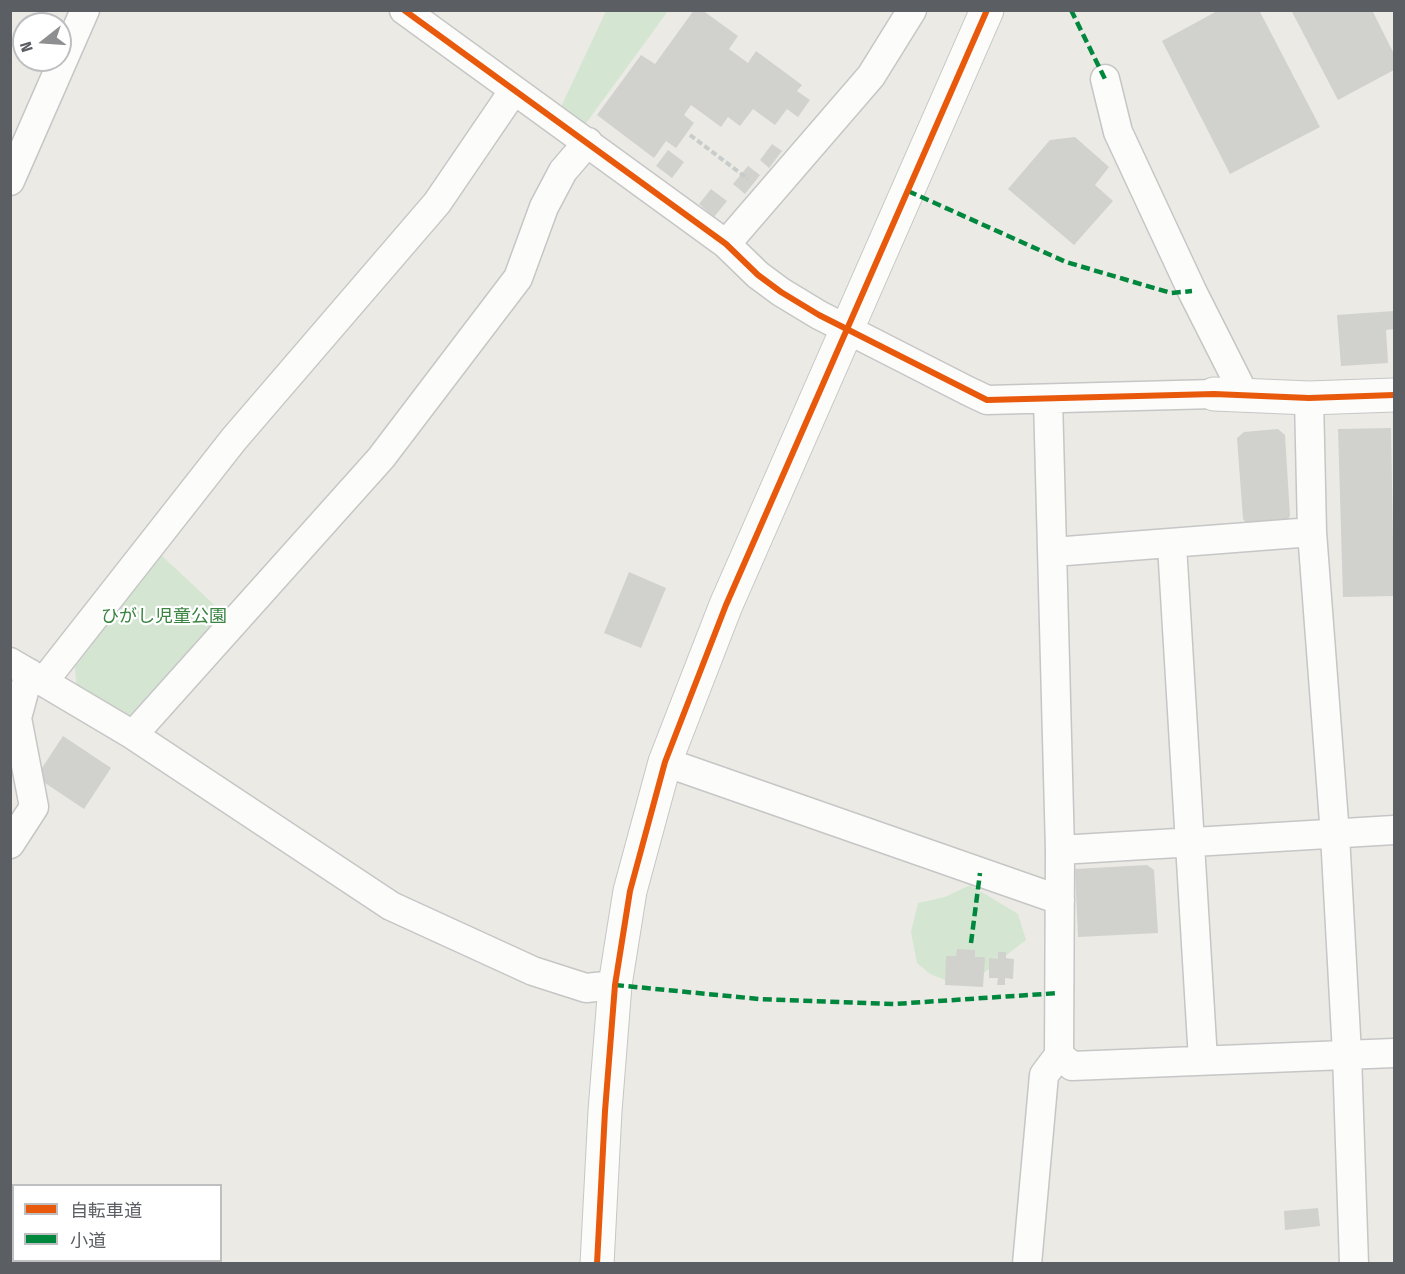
<!DOCTYPE html>
<html>
<head>
<meta charset="utf-8">
<style>
  body { margin:0 }
  #map { position:relative; width:1405px; height:1274px; overflow:hidden; background:#ebeae5; font-family:"Fira Sans Condensed","Noto Sans JP",sans-serif }
  canvas { display:block }
  .frame { position:absolute; inset:0; border:12px solid #5b5e63; pointer-events:none }
  .legend { position:absolute; left:12px; top:1184px; width:210px; height:78px; box-sizing:border-box; background:#fff; border:2px solid #bdbfc1; margin:0; padding:8px 10px; list-style:none; font-size:18px; color:#5b5e63 }
  .legend li { display:flex; align-items:center; gap:12px; height:30px }
  .legend b { width:30px; border:2px solid #bdbfc1 }
  .north { position:absolute; left:12px; top:12px; width:60px; height:60px; box-sizing:border-box; background:#fff; border:2px solid #bdbfc1; border-radius:50%; rotate:253deg; font-size:16px; font-weight:700; line-height:24px; text-align:center; color:#5b5e63 }
  .north::after { content:''; display:block; margin:auto; width:21px; height:27px; background:#8d8f90; clip-path:polygon(50% 0,100% 100%,50% 72%,0 100%) }
</style>
</head>
<body>
<div id="map">
<canvas width="1405" height="1274"></canvas>
<div class="frame"></div>
<ul class="legend">
<li><b style="height:8px;background:#e8590c"></b>自転車道</li>
<li><b style="height:8px;background:#00873e"></b>小道</li>
</ul>
<div class="north">N</div>
</div>
<script>
const ctx = document.querySelector('canvas').getContext('2d');
ctx.lineJoin = 'round';
function fill(path, color) { ctx.fillStyle = color; ctx.fill(path, 'evenodd'); }
const toPath = rows => new Path2D(rows.map(r => 'M' + r).join(''));
function stroke(path, color, width, dash) { ctx.strokeStyle = color; ctx.lineWidth = width; ctx.lineCap = dash ? 'butt' : 'round'; ctx.setLineDash(dash || []); ctx.stroke(path); }
function drawText(font, color, halo, rows, align = 'center') {
  ctx.font = font + ' "Fira Sans Condensed","Noto Sans JP",sans-serif'; ctx.lineWidth = 4.5; ctx.setLineDash([]); ctx.textBaseline = 'middle'; ctx.strokeStyle = halo; ctx.fillStyle = color; for (const [text, x, y, turn = 0] of rows) {
    ctx.save(); ctx.translate(x, y); ctx.rotate((+turn || 0) * Math.PI / 180); ctx.textAlign = isNaN(turn) ? turn : align; if (halo) ctx.strokeText(text, 0, 0); ctx.fillText(text, 0, 0); ctx.restore();
  }
}
fill(toPath([
  [606,11,668,11,584,126,560,109],
  [159,553,223,613,132,717,119,719,77,693,75,667],
  [970,885,1018,914,1026,940,980,976,951,982,930,974,917,963,911,932,918,903,945,897]
]), '#d4e6d2');
fill(toPath([
  [694,10,702,10,738,36,729,49,748,63,756,51,802,85,797,91,810,100,798,117,787,109,775,125,753,109,740,126,728,117,721,127,691,105,684,115,694,123,676,148,666,141,654,158,597,115,641,55,655,64],
  [1219,10,1259,10,1320,127,1230,174,1162,41],
  [1291,10,1372,10,1394,54,1394,70,1338,100],
  [1075,137,1109,167,1095,185,1113,201,1074,245,1008,189,1050,140],
  [772,144,782,151,769,168,760,160],
  [668,150,684,162,672,178,656,166],
  [748,166,760,175,745,194,733,184],
  [711,189,727,201,714,217,699,204],
  [1394,311,1394,329,1386,330,1388,363,1341,366,1337,315],
  [1391,428,1394,596,1343,597,1338,429],
  [1278,429,1285,435,1290,516,1285,524,1249,526,1243,519,1237,438,1244,432],
  [629,572,666,588,641,648,604,633],
  [63,736,111,768,84,809,36,777],
  [1147,865,1154,870,1158,933,1078,937,1075,869],
  [957,949,975,950,975,957,985,957,983,987,945,985,946,956,956,956],
  [998,952,1006,952,1006,958,1014,959,1013,979,1005,978,1005,985,997,985,998,978,989,978,989,958,998,959],
  [1318,1208,1320,1226,1285,1230,1284,1211]
]), '#d1d1ce');
const street = toPath([
  [404,10,726,244,758,275,781,292,819,315,968,391,987,400,1214,394],
  [1105,79,1118,132,1192,291,1244,394],
  [10,181,85,10],
  [726,244,871,76,912,10],
  [1309,398,1312,532,1335,835,1347,1054,1354,1264],
  [1048,399,1060,850,1059,1055,1072,1066,1394,1053],
  [1172,545,1203,1060],
  [1053,552,1312,532],
  [10,662,133,735,391,906,533,971,586,988,615,985],
  [44,681,234,439,437,203,514,90],
  [133,735,381,458,518,278,544,207,563,171,588,142],
  [665,762,1060,900],
  [10,844,34,807,17,718,29,673],
  [1060,850,1394,830],
  [1027,1264,1044,1075,1059,1055]
]);
const secondary = toPath([
  [1214,394,1309,398,1394,395],
  [597,1264,605,1111,615,985,630,891,665,762,726,605,987,10]
]);
stroke(street, '#c6c6c6', 31);
stroke(secondary, '#c6c6c6', 35);
stroke(toPath([
  [690,135,748,179]
]), '#c8ccca', 4, [6, 3]);
stroke(street, '#fcfcfb', 28);
stroke(secondary, '#fcfcfb', 33);
stroke(toPath([
  [1071,10,1105,79],
  [908,191,1066,262,1171,293,1192,291],
  [971,943,980,873],
  [615,985,759,999,894,1004,1059,993]
]), '#00873e', 4.5, [9, 4.5]);
stroke(toPath([
  [404,10,726,244,758,275,781,292,819,315,987,400,1214,394,1309,398,1394,395],
  [597,1264,605,1111,615,985,630,891,665,762,726,605,987,10]
]), '#e8590c', 6);
drawText('18px', '#3a8341', '#fff', [
  ["ひがし児童公園",164,617]
]);
</script>
</body>
</html>
